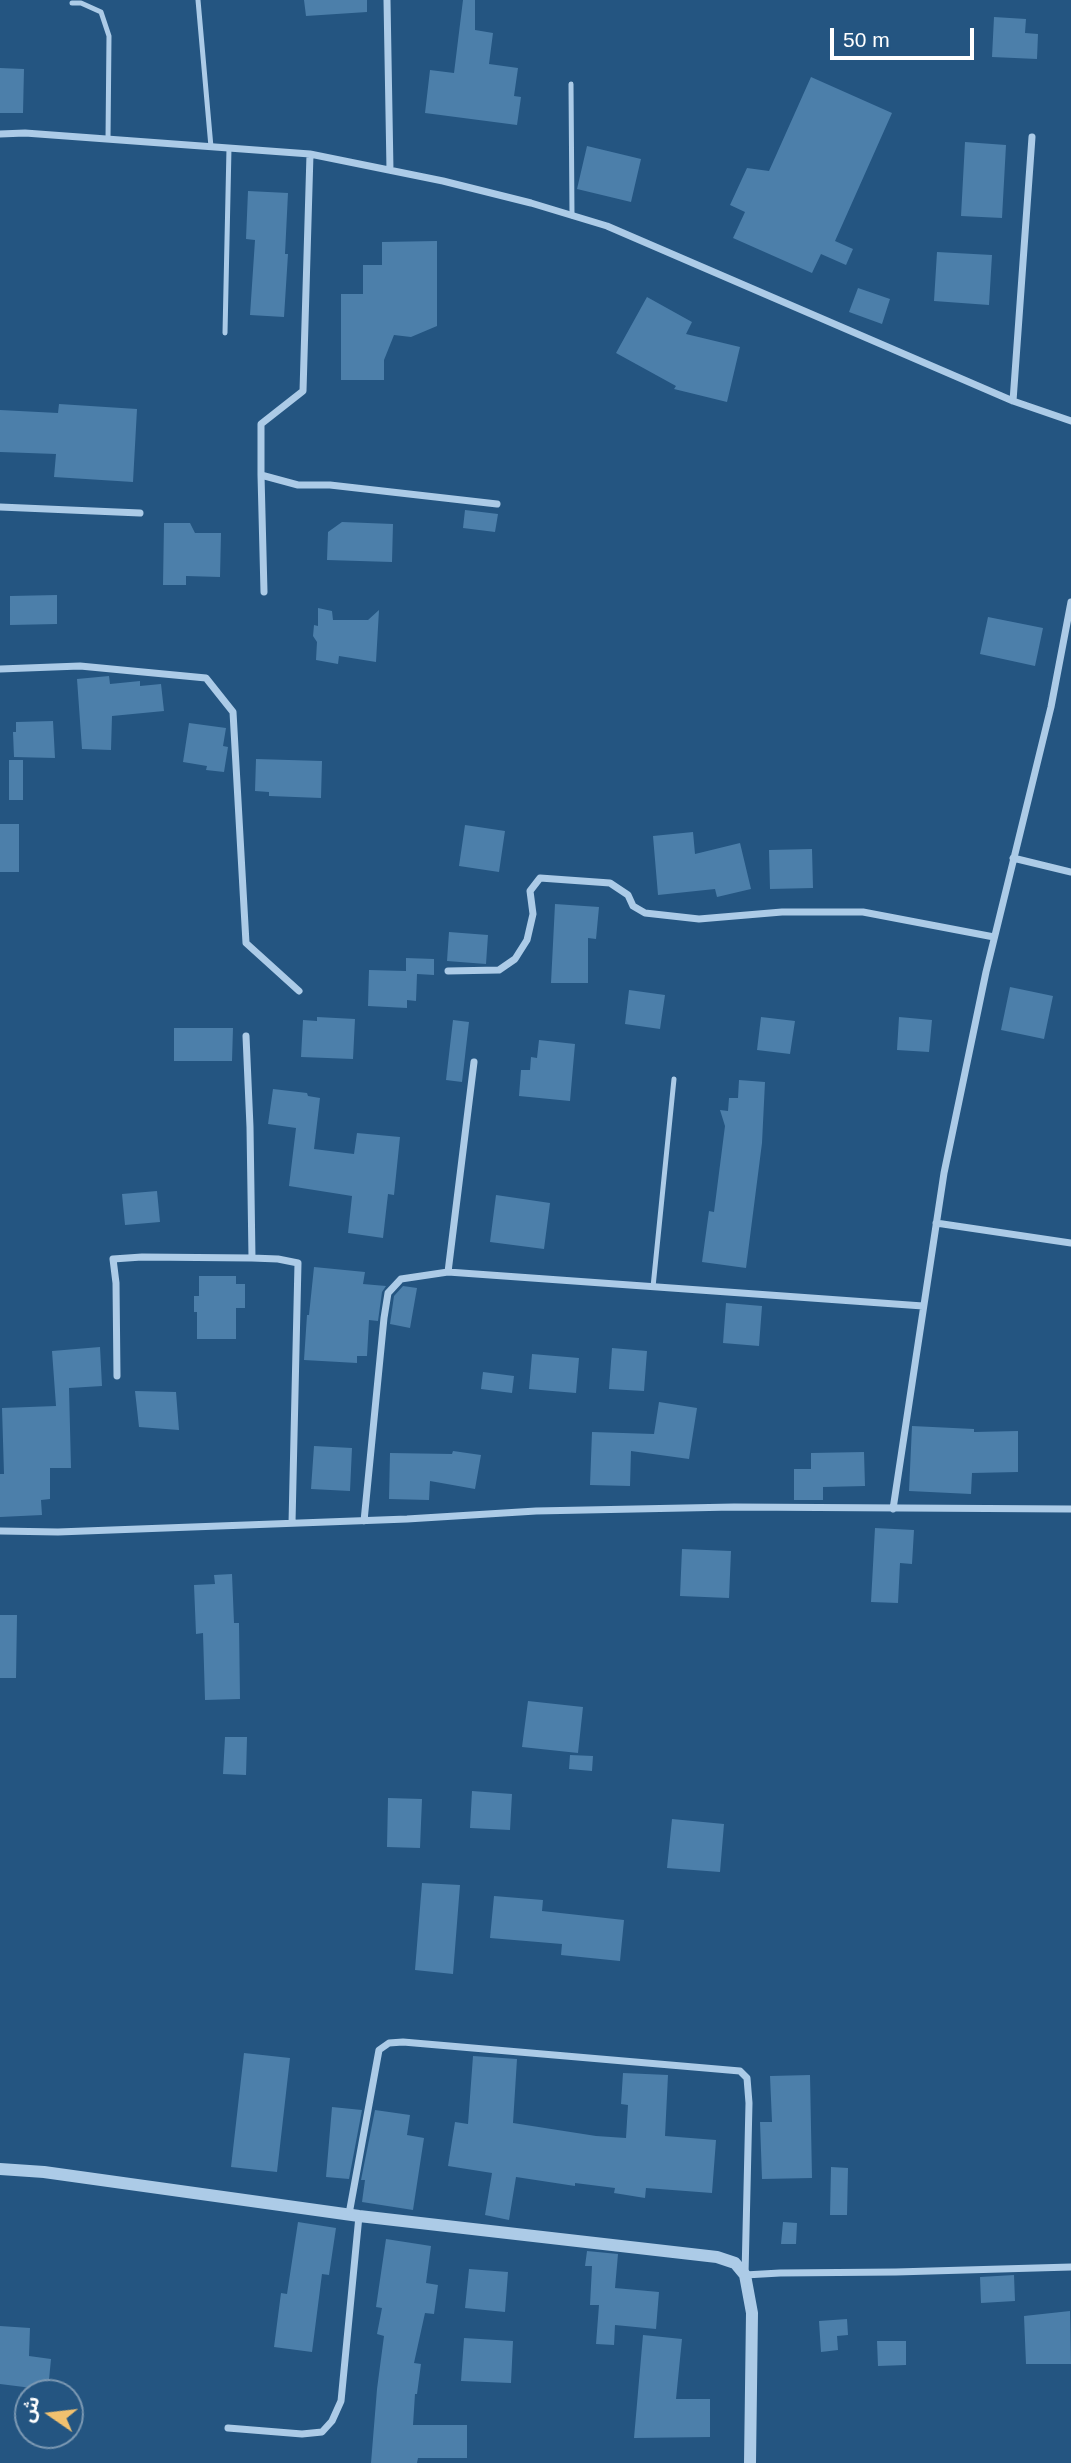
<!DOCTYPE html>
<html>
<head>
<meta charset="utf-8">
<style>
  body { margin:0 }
  #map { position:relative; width:1071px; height:2463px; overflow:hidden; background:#245581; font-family:Arial,"Noto Sans Arabic",sans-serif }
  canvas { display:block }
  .north { position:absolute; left:14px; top:2379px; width:70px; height:70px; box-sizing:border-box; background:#245581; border:2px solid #7c99b3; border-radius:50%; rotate:284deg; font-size:19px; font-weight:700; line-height:28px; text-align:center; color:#fff }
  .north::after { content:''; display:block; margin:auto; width:24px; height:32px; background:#f1c16f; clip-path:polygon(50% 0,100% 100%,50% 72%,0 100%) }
  .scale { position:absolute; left:830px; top:28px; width:144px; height:32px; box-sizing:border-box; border:4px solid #fff; border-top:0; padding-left:9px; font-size:21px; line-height:24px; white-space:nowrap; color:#fff; -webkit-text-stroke:5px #245581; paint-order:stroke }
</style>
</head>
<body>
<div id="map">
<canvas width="1071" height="2463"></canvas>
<div class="north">ش</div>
<div class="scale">50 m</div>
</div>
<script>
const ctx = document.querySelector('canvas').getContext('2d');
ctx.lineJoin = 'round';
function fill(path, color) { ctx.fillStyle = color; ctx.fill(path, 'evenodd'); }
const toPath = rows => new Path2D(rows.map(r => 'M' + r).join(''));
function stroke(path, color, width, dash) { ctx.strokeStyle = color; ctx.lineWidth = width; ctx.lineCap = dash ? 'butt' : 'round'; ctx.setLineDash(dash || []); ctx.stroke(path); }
fill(toPath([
  [304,0,367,0,367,12,306,16],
  [463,0,475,0,475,30,493,33,489,64,518,68,514,96,521,97,517,125,425,113,430,70,454,73],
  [994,17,1026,19,1025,33,1038,34,1037,59,992,57],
  [0,68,24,69,23,113,0,113],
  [811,77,892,113,835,241,853,249,846,265,821,254,812,273,733,238,745,212,730,205,747,168,769,171],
  [965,142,1006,145,1002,218,961,216],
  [587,146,641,159,631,202,577,189],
  [248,191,288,193,285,254,288,254,284,317,250,315,255,240,246,239],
  [437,241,437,326,411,337,394,335,384,360,384,380,341,380,341,294,363,294,363,265,382,265,382,242],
  [937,252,992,255,989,305,934,301],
  [858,288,890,299,882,324,849,312],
  [647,297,692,322,686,334,740,347,727,402,674,389,676,386,616,353],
  [59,404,137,409,133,482,54,477,56,454,0,452,0,410,58,413],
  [465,510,498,514,495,532,463,528],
  [342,522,393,524,392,562,327,560,328,532],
  [164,523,190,523,195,533,221,533,220,577,186,576,186,585,163,585],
  [57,595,57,624,10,625,10,596],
  [318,608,332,611,333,620,368,620,379,610,376,662,339,656,338,664,316,660,317,642,313,636,314,625,318,626],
  [988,617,1043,628,1035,666,980,654],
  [109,676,110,684,140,681,140,686,161,684,164,711,112,716,111,750,82,749,77,679],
  [53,721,55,758,14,757,13,732,16,732,16,722],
  [189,723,226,728,223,746,228,747,224,772,206,770,207,766,183,762],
  [256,759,322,761,321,798,269,796,269,792,255,791],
  [9,760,23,760,23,800,9,800],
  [0,824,19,824,19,872,0,872],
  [465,825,505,831,499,872,459,866],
  [693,832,695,854,740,843,751,889,717,897,715,889,658,895,653,836],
  [812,849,813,888,770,889,769,850],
  [555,904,599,907,596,939,588,938,588,983,551,983],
  [449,932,488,935,486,964,447,961],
  [406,958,434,959,434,975,417,974,416,1001,407,1000,407,1008,368,1006,369,970,406,971],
  [1010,987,1053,996,1044,1039,1001,1030],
  [629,990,665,995,660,1029,625,1024],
  [317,1017,355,1019,353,1059,301,1057,303,1020,317,1021],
  [761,1017,795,1021,790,1054,757,1050],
  [899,1017,932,1020,929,1052,897,1050],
  [453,1020,469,1022,462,1082,446,1080],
  [174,1028,233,1028,232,1061,174,1061],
  [539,1040,575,1044,570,1101,519,1096,521,1070,530,1070,531,1057,537,1058],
  [739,1080,765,1082,762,1143,746,1268,702,1262,709,1211,714,1212,725,1126,720,1110,728,1111,729,1098,738,1098],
  [273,1089,307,1093,308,1096,320,1098,314,1149,354,1154,357,1133,400,1137,394,1195,388,1194,383,1238,348,1233,352,1196,289,1186,296,1128,268,1124],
  [157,1191,160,1222,125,1225,122,1194],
  [496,1195,550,1203,544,1249,490,1242],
  [314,1267,365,1272,363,1284,386,1286,382,1292,378,1321,369,1320,367,1356,357,1356,357,1363,304,1360,307,1315,309,1315],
  [199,1276,236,1276,236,1284,245,1284,245,1308,236,1308,236,1339,197,1339,197,1312,194,1312,194,1296,199,1296],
  [403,1286,417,1288,410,1328,390,1324,394,1296],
  [726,1303,762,1306,759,1346,723,1343],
  [100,1347,102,1386,69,1388,71,1468,50,1468,50,1499,41,1500,42,1515,0,1517,0,1474,4,1474,2,1408,56,1406,52,1351],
  [612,1348,647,1351,644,1391,609,1389],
  [532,1354,579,1358,576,1393,529,1389],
  [483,1372,514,1376,512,1393,481,1389],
  [135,1391,176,1392,179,1430,139,1427],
  [659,1402,697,1408,689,1459,631,1451,630,1486,590,1485,592,1432,654,1434],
  [912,1426,974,1429,974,1432,1018,1431,1018,1472,972,1473,971,1494,909,1491],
  [314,1446,352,1448,350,1491,311,1489],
  [453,1451,481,1455,475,1489,430,1481,429,1500,389,1499,390,1453,452,1454],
  [864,1452,865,1486,823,1487,823,1500,794,1500,794,1469,811,1469,811,1453],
  [875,1528,914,1530,912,1564,900,1563,898,1603,871,1602],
  [682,1549,731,1551,729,1598,680,1596],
  [232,1574,234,1623,239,1623,240,1699,205,1700,203,1633,196,1634,194,1585,215,1584,214,1575],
  [0,1615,17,1615,16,1678,0,1678],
  [528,1701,583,1707,578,1753,522,1747],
  [225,1737,247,1737,246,1775,223,1774],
  [570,1755,593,1756,592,1771,569,1769],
  [472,1791,512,1794,510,1830,470,1828],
  [388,1798,422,1799,420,1848,387,1847],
  [672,1819,724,1824,720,1872,667,1868],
  [422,1883,460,1885,453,1974,415,1970],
  [494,1896,543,1900,542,1911,624,1920,620,1961,561,1955,562,1944,490,1938],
  [244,2053,290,2058,277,2172,231,2167],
  [473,2056,517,2059,513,2123,596,2136,626,2138,628,2105,621,2104,623,2073,668,2075,665,2136,716,2140,712,2193,646,2188,645,2198,614,2193,615,2188,575,2183,575,2186,516,2177,509,2220,485,2215,492,2173,448,2166,455,2122,468,2124],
  [810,2075,812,2178,762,2179,760,2122,772,2122,770,2076],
  [332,2107,362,2110,349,2179,326,2177],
  [375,2110,410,2115,407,2135,424,2138,413,2210,362,2202,365,2180,361,2180],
  [831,2167,848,2168,847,2215,830,2215],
  [298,2222,336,2228,329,2275,322,2274,312,2352,274,2347,281,2293,287,2294],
  [783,2222,797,2223,796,2244,781,2244],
  [386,2239,431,2246,426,2283,438,2285,434,2314,425,2313,414,2363,421,2364,417,2394,415,2394,413,2425,467,2425,467,2458,418,2458,417,2463,371,2463,377,2389,384,2336,377,2334,382,2308,376,2307],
  [587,2251,618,2254,615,2288,659,2292,656,2329,615,2325,614,2345,596,2344,599,2305,590,2305,592,2266,585,2266],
  [469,2269,508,2272,505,2312,465,2308],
  [1014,2275,1015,2301,981,2303,980,2277],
  [1070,2311,1071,2364,1026,2364,1024,2316],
  [847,2319,848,2335,837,2336,838,2350,821,2352,819,2321],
  [0,2326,30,2328,29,2356,51,2359,48,2390,0,2384],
  [643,2335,682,2339,676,2399,710,2399,710,2437,634,2438],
  [464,2338,513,2341,511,2383,461,2381],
  [877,2341,906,2341,906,2365,878,2366]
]), '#4c7faa');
stroke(toPath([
  [198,0,211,147],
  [72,3,81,3,101,12,109,36,108,139],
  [571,84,572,216],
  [225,333,229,148],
  [653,1287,674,1079]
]), '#accbe7', 5);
stroke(toPath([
  [387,0,390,170],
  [0,134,25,133,310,154,443,181,531,203,607,226,1013,401,1071,421],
  [310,154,303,391,261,424,261,475,298,485,330,485,497,504],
  [1013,401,1032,137],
  [261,475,264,592],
  [0,507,140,513],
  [0,669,80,666,206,678,233,712,246,943,299,991],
  [1013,858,1071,872],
  [448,971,499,970,515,959,527,940,533,914,530,891,540,878,610,883,628,895,633,906,645,913,699,919,782,912,863,912,994,937],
  [246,1036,250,1127,252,1258,278,1259,298,1263,292,1523],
  [936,1223,1071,1243],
  [448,1272,474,1062],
  [117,1376,116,1283,113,1259,142,1257,252,1258],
  [893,1509,944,1173,986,972,1051,707,1071,602],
  [364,1521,384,1318,388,1293,401,1279,448,1272,923,1306],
  [0,1531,58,1532,407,1519,536,1511,734,1507,1071,1509],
  [349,2214,379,2050,389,2043,403,2042,740,2071,747,2078,749,2103,745,2275,780,2273,896,2272,1071,2267],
  [228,2428,302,2434,322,2432,332,2421,341,2401,359,2216]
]), '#accbe7', 7);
stroke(toPath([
  [0,2169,44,2172,359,2216,717,2257,735,2263,745,2275,752,2313,750,2463]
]), '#accbe7', 12);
</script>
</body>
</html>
